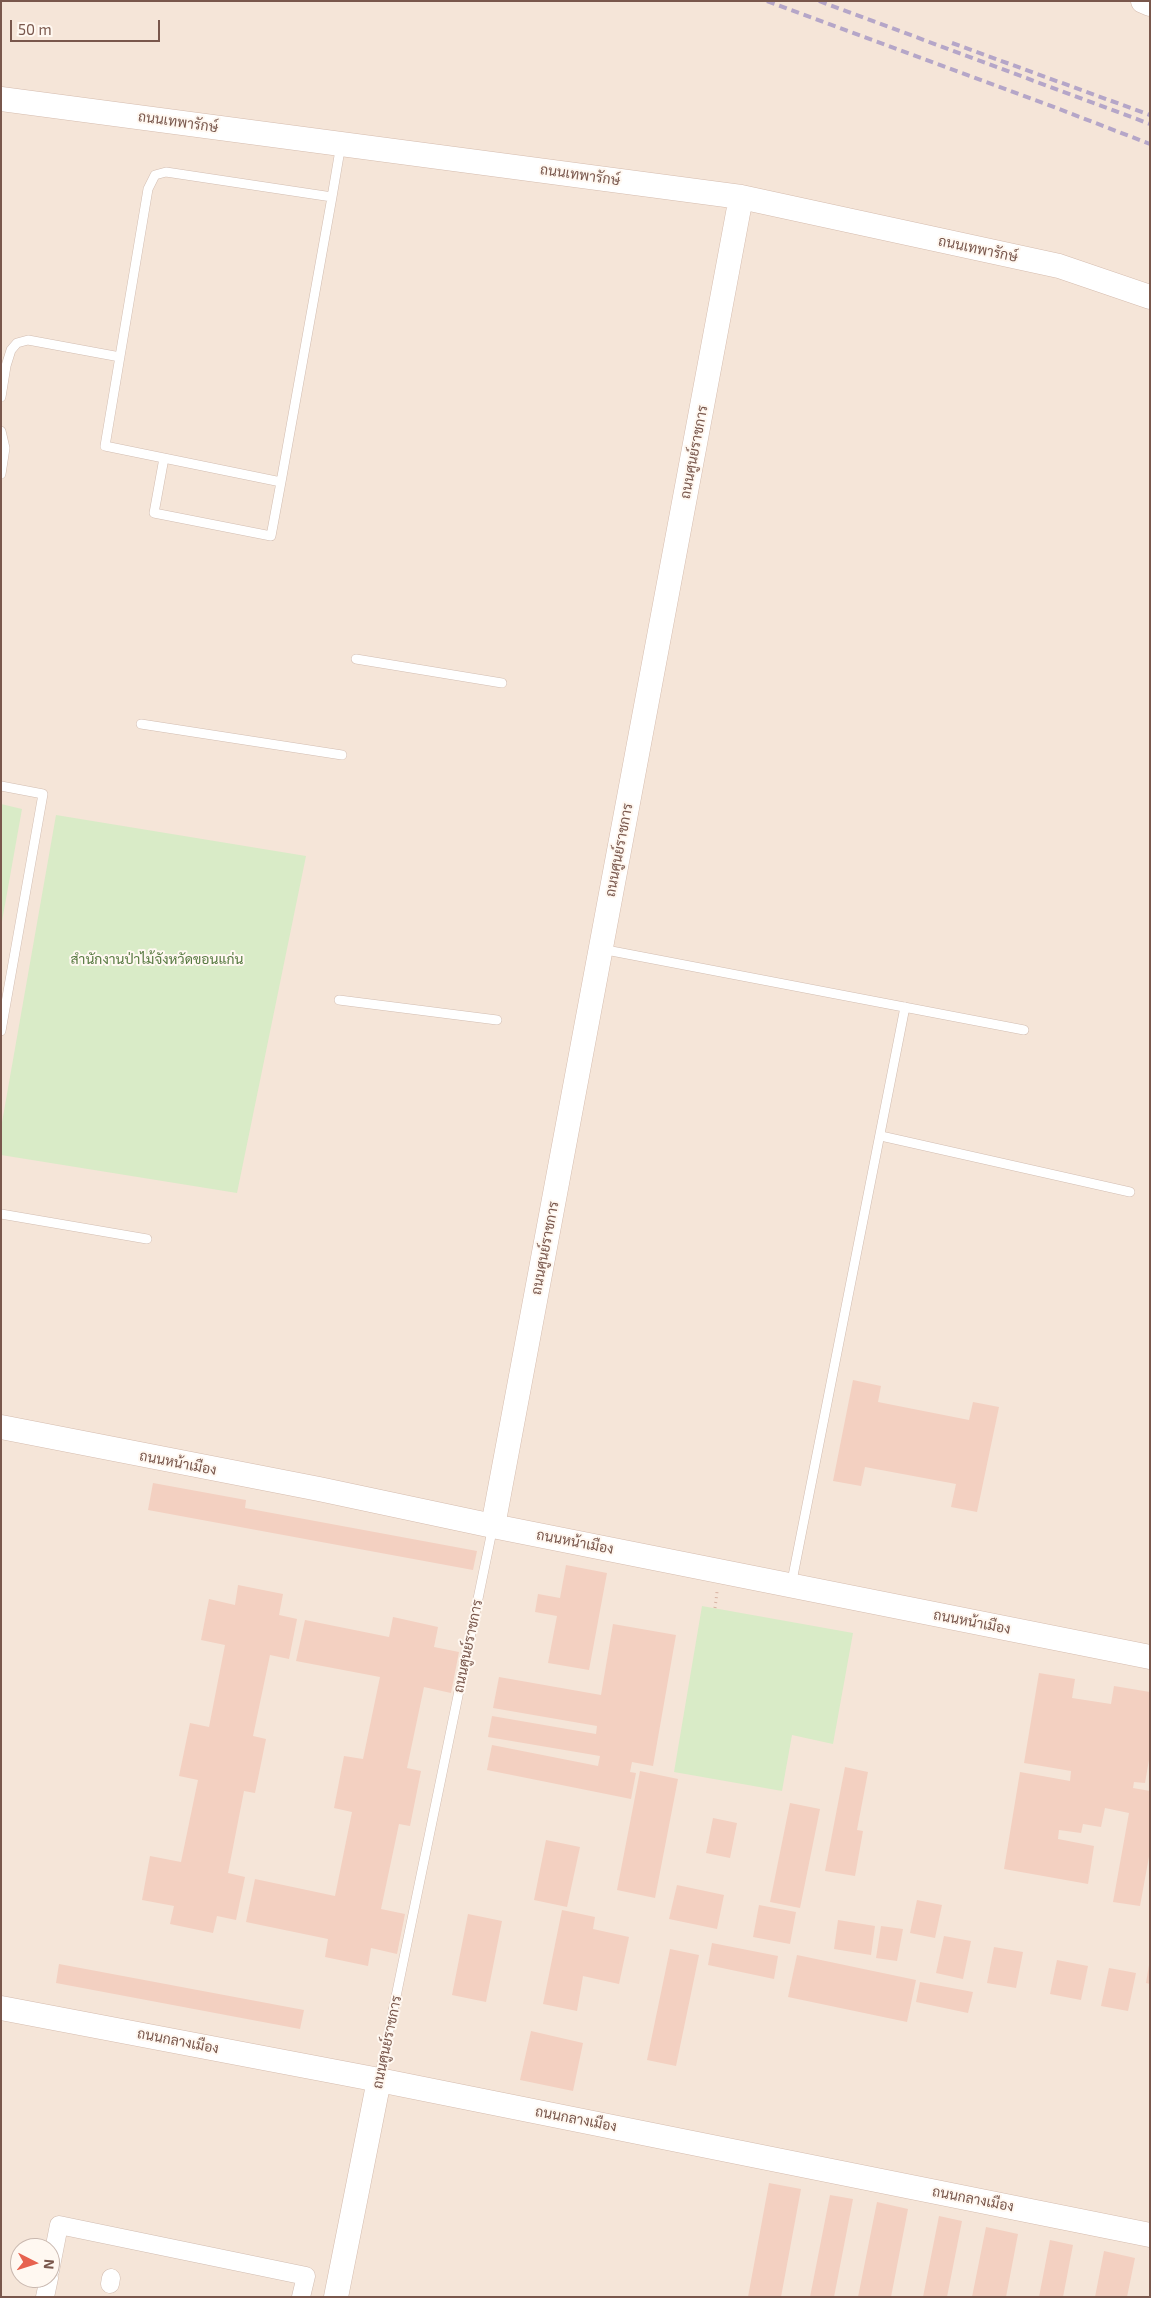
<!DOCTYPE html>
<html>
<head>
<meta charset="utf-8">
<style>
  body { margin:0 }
  #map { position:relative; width:1151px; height:2298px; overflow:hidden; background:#fdf4ea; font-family:"Exo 2",sans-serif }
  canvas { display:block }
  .frame { position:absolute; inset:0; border:2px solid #79574c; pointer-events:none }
  .north { position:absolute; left:10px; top:2238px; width:50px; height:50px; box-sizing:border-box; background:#fff8f1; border:1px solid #c9b8af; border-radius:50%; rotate:95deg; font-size:14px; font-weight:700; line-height:20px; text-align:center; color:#79574c }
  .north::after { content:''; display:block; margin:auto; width:18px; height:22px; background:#e7624f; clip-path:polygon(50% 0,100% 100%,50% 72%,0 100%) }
  .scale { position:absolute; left:10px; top:20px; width:150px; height:22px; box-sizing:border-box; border:2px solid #79574c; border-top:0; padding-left:6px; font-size:15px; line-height:18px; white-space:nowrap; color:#79574c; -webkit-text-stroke:4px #fff8f1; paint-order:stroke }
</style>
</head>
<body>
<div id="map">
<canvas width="1151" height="2298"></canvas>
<div class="frame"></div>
<div class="north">N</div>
<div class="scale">50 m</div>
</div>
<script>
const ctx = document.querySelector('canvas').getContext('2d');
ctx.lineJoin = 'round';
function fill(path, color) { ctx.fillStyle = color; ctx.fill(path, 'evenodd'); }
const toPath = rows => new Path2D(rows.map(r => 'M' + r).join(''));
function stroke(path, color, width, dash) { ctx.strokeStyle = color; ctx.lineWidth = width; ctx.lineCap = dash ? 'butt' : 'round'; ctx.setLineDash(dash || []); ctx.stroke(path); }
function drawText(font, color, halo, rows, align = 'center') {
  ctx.font = font + ' "Exo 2",Sarabun,sans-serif'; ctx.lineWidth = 4; ctx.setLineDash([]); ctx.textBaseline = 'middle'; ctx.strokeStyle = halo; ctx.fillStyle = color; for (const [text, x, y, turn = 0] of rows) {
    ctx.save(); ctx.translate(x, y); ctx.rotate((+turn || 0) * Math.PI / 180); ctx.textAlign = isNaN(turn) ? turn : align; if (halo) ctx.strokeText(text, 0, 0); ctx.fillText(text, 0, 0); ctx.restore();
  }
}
fill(toPath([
  [1,1,1150,1,1150,2297,1,2297],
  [20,2248,50,2248,50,2278,20,2278]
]), '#f5e5d8');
fill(toPath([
  [1,804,22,809,1,927],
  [56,815,306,856,237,1193,1,1155,1,1128],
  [702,1606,853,1633,833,1744,792,1735,782,1791,674,1772]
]), '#d9ebc7');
fill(toPath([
  [853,1380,881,1386,878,1402,969,1420,973,1402,999,1407,977,1512,951,1507,956,1484,865,1467,861,1486,833,1481],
  [153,1483,246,1500,245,1508,477,1551,473,1570,148,1510],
  [566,1565,607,1573,589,1670,548,1663,557,1616,535,1612,538,1594,560,1598],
  [238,1585,283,1594,279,1615,297,1619,289,1659,270,1655,253,1736,266,1739,255,1793,244,1791,228,1873,245,1877,236,1920,217,1916,213,1933,170,1924,174,1906,142,1900,150,1856,181,1862,198,1780,179,1776,190,1723,209,1727,225,1645,201,1640,209,1599,235,1605],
  [393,1617,438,1627,434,1647,459,1652,451,1693,424,1687,407,1768,421,1771,410,1826,399,1824,381,1909,405,1914,397,1954,371,1948,368,1966,325,1957,328,1939,246,1922,255,1879,335,1896,352,1812,334,1808,344,1756,363,1759,380,1677,296,1661,305,1620,389,1637],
  [613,1624,676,1635,653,1766,632,1762,630,1772,636,1773,631,1799,487,1770,492,1745,598,1766,600,1756,488,1737,492,1716,596,1734,597,1726,493,1708,499,1677,601,1695],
  [1039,1673,1075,1679,1072,1698,1111,1704,1114,1686,1150,1692,1150,1754,1145,1783,1134,1782,1133,1788,1150,1791,1150,1851,1140,1906,1113,1902,1129,1813,1105,1808,1101,1827,1083,1824,1081,1833,1059,1830,1058,1839,1094,1846,1088,1884,1004,1869,1020,1772,1070,1781,1071,1771,1024,1763],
  [845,1767,868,1772,857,1830,863,1831,855,1876,825,1871],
  [640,1771,678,1779,655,1898,617,1890],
  [790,1803,820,1809,800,1908,770,1902],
  [713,1818,737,1823,730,1858,706,1853],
  [546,1840,580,1847,567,1907,534,1900],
  [677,1885,724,1895,717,1929,669,1919],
  [917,1900,942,1905,935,1938,910,1933],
  [759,1905,796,1912,790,1944,753,1937],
  [562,1910,595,1917,593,1929,629,1937,619,1984,583,1976,577,2011,543,2004],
  [468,1914,502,1921,486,2002,452,1995],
  [838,1920,875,1926,871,1955,834,1949],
  [881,1926,903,1929,897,1961,876,1958],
  [944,1936,971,1941,963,1979,936,1973],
  [712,1943,778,1956,774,1979,708,1965],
  [994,1947,1023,1952,1016,1988,987,1983],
  [670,1949,699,1955,676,2066,647,2060],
  [797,1955,916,1980,907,2022,788,1997],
  [1057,1960,1088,1966,1081,2000,1050,1994],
  [59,1964,304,2010,300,2029,56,1983],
  [1149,1965,1150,1965,1150,1984,1146,1983],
  [1109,1968,1136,1973,1128,2011,1101,2006],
  [920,1982,973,1992,968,2013,916,2002],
  [531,2031,583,2043,573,2091,520,2080],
  [769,2183,801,2189,781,2297,748,2297],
  [830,2195,853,2199,834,2297,810,2297],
  [877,2202,908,2209,891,2297,858,2297],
  [939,2216,962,2221,947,2297,923,2297],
  [986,2227,1018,2234,1006,2297,972,2297],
  [1050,2240,1073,2245,1063,2297,1039,2297],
  [1104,2251,1135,2258,1127,2297,1095,2297]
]), '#f3d0c1');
const lane = toPath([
  [332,197,166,172,155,175,148,189,105,446,281,482,332,197,341,144],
  [1,397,6,366,11,350,17,343,28,340,120,357],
  [1,431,5,448,1,474],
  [164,458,154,513,271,536,281,482],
  [356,659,502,683],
  [141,724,342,755],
  [1,786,43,794,1,1031],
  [601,949,1024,1030],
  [339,1000,497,1020],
  [881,1136,1130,1192],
  [1,1214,147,1239],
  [791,1586,905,1007],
  [379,2079,493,1526]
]);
const street = toPath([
  [50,2271,59,2225,306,2276,301,2297],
  [110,2284,111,2278],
  [45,2297,49,2278]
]);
const secondary = toPath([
  [1143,1,1150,4],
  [1,99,741,197,1059,266,1150,297],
  [1,1427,319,1489,493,1526,1150,1657],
  [493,1526,741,197],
  [1,2008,379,2080,1150,2235],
  [336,2297,379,2080]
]);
stroke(lane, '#d2bdb1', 10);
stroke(street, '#d2bdb1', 19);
stroke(secondary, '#d5bcae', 25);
stroke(toPath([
  [715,1608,717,1592]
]), '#d8b3a3', 3, [1, 4]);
stroke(lane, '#fff', 9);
stroke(street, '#fff', 18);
stroke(secondary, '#fff', 24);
stroke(toPath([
  [767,1,1046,104,1150,144],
  [819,1,1150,124],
  [952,43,1150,115]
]), '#b5a6c8', 4, [8, 5]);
drawText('14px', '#79574c', '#fff8f1', [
  ["ถนนเทพารักษ์",178,122,8],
  ["ถนนเทพารักษ์",580,175,8],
  ["ถนนเทพารักษ์",978,249,12],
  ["ถนนศูนย์ราชการ",694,452,-79],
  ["ถนนศูนย์ราชการ",619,850,-79],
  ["ถนนศูนย์ราชการ",545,1248,-79],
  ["ถนนหน้าเมือง",178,1463,11],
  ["ถนนหน้าเมือง",575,1542,11],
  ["ถนนหน้าเมือง",972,1622,11],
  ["ถนนศูนย์ราชการ",468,1646,-78],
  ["ถนนกลางเมือง",178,2041,11],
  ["ถนนศูนย์ราชการ",387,2042,-78],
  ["ถนนกลางเมือง",576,2119,11],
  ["ถนนกลางเมือง",973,2199,11]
]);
drawText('14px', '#577941', '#fff8f1', [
  ["สำนักงานป่าไม้จังหวัดขอนแก่น",157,959]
]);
</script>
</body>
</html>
